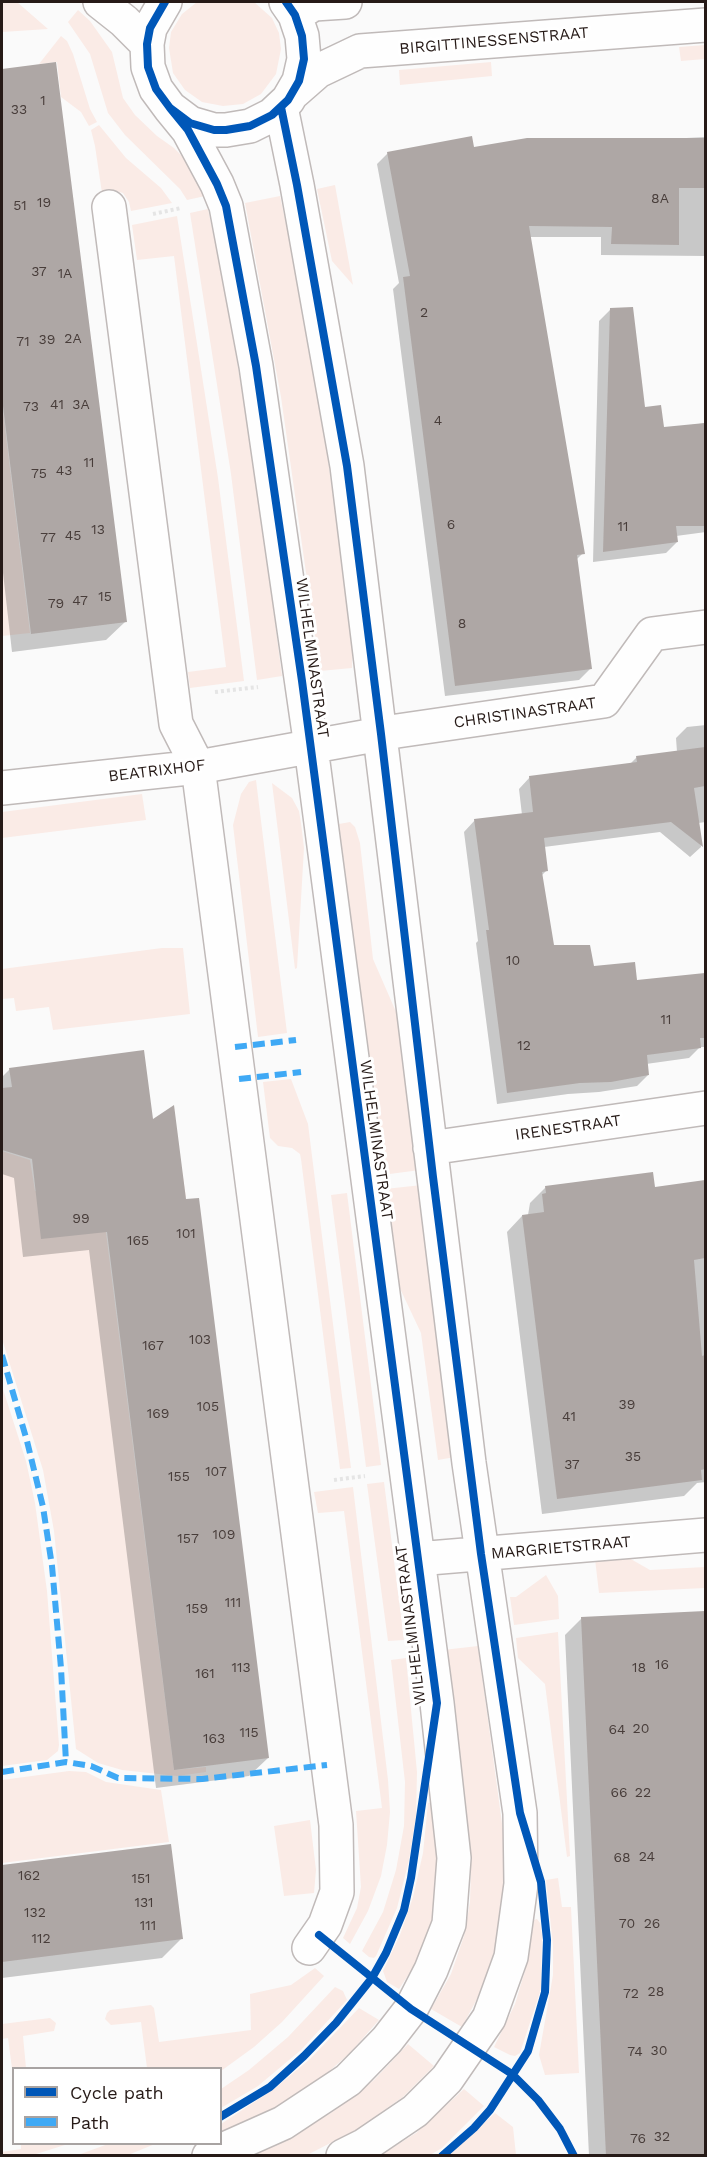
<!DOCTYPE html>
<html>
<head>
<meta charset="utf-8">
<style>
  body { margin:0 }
  #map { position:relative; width:707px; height:2157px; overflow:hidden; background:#fafafa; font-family:"Work Sans",sans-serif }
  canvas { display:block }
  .frame { position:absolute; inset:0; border:3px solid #261a17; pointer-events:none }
  .legend { position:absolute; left:12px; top:2067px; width:210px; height:78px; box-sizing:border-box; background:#fff; border:2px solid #a8a3a2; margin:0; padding:8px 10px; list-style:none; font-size:18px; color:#261a17 }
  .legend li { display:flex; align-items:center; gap:12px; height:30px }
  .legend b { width:30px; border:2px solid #a8a3a2 }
</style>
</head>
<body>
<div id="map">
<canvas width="707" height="2157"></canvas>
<div class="frame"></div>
<ul class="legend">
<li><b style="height:8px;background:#0057b8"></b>Cycle path</li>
<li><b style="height:8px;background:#3fa9f5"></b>Path</li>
</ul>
</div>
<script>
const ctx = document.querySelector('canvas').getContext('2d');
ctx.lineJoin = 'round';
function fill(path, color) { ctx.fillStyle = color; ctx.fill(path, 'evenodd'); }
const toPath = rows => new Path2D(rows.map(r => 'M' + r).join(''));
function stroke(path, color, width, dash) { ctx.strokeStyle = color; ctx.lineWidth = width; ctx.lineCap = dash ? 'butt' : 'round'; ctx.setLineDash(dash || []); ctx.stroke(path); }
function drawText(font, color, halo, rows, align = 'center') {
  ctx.font = font + ' "Work Sans",sans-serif'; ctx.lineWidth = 6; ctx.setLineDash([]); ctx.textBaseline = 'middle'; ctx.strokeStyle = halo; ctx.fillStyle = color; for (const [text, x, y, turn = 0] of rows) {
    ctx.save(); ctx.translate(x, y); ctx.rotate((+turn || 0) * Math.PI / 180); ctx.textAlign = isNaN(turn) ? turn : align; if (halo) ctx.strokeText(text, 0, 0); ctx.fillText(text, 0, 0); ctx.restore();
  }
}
fill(toPath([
  [2,2,17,2,48,29,2,32],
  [197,2,254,2,272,18,279,33,281,49,276,74,261,94,243,104,223,106,202,102,185,90,173,73,169,48,171,32,182,14],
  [78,10,90,21,112,52,123,98,135,115,157,136,174,148,187,161,205,196,187,200,180,189,125,135,108,113,90,54,68,22],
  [61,36,67,41,73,54,90,109,97,122,89,126,81,112,61,97,57,62,39,64],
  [705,45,705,59,681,61,679,47],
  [491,62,492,76,400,85,399,70],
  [99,125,126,158,161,188,172,203,131,211,129,202,123,193,116,191,102,193,95,146,91,130],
  [335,185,353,285,332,261,317,189],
  [280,196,304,308,322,418,353,637,352,668,320,671,281,397,245,203],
  [208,209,225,290,255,469,282,676,257,680,231,474,190,213],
  [177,216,218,478,244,681,190,688,188,672,226,667,174,256,137,260,132,225],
  [2,403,30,633,2,636],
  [256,780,287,1033,258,1037,233,825,241,794,249,782],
  [272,783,292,798,299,811,301,823,304,848,297,968,295,969],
  [142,794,146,820,2,838,2,812],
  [350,822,355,827,360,843,373,959,400,1021,420,1170,382,1175,339,824],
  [162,948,183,948,190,1014,53,1030,49,1007,16,1011,14,998,2,999,2,969],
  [291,1079,308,1124,351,1468,340,1469,301,1159,300,1154,292,1148,278,1146,270,1138,263,1082],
  [2,1151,30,1160,35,1191,182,1171,186,1197,103,1209,174,1770,206,1767,206,1772,177,1776,122,1770,98,1763,76,1749,54,1531,43,1470,2,1339],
  [422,1185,455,1457,438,1460,421,1333,396,1280,385,1189],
  [347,1193,381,1465,366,1467,331,1195],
  [2,1386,26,1461,35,1503,47,1591,59,1745,58,1751,47,1760,2,1766],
  [384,1482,404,1640,388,1641,367,1484],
  [353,1487,388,1780,390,1812,387,1845,381,1876,368,1911,350,1944,343,1938,357,1908,361,1887,356,1811,382,1808,344,1511,318,1513,314,1492],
  [622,1554,650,1570,705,1567,705,1588,599,1593,595,1559],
  [546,1575,558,1596,559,1619,514,1625,510,1597,516,1597],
  [558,1632,570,1856,567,1857,545,1684,518,1658,516,1638],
  [478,1646,506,1853,505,1896,498,1938,489,1969,477,1999,462,2027,431,2009,451,1974,464,1936,470,1902,471,1867,443,1650],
  [406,1658,417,1772,416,1816,409,1860,397,1908,376,1956,374,1958,369,1957,362,1951,383,1912,396,1870,404,1826,405,1782,391,1660],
  [69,1771,86,1772,106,1782,161,1790,169,1842,2,1863,2,1780],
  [433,1802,439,1840,436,1911,427,1939,415,1965,399,1989,387,1982,383,1971,400,1935,413,1897,423,1853,428,1803],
  [310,1820,316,1870,314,1893,284,1896,274,1826],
  [558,1878,562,1907,571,1907,579,2073,545,2075,539,2055,553,1975,553,1945,546,1880],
  [537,1919,540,1923,542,1935,541,1989,520,2053,515,2056,510,2055,494,2047,515,2004,527,1964,534,1920],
  [315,1968,324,1976,282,2022,254,2047,221,2071,220,2068,147,2068,141,2022,111,2025,105,2019,107,2013,110,2010,151,2005,154,2008,159,2042,251,2030,250,1994,291,1985],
  [335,1987,343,1991,347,2000,301,2050,258,2086,221,2108,221,2089,249,2070,288,2037],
  [359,2008,379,2020,350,2053,318,2081,273,2109,221,2134,221,2124,274,2089,310,2059],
  [50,2018,56,2023,54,2031,23,2036,26,2068,14,2068,13,2076,8,2038,2,2039,2,2024],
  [408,2044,434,2066,403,2097,356,2130,307,2155,243,2156,271,2144,331,2113,374,2080],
  [464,2089,484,2106,442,2148,430,2155,379,2156,416,2133],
  [495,2113,513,2127,516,2155,449,2155],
  [21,2144,68,2144,33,2155,2,2155,2,2152,21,2149],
  [108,2144,155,2144,128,2155,78,2155]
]), '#faebe6');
fill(toPath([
  [55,63,125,622,106,640,12,652,2,564,2,70],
  [706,137,706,256,601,255,601,237,529,237,583,553,576,560,590,669,579,680,445,696,393,289,399,283,377,164,388,153],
  [610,310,644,409,663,429,706,423,706,532,676,536,677,542,666,553,593,562,599,321],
  [706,725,706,822,698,823,701,847,690,857,660,832,544,847,547,870,541,876,552,947,592,968,636,982,706,975,706,1047,700,1047,689,1058,646,1064,648,1075,637,1086,599,1092,568,1094,497,1104,476,943,478,941,464,832,475,820,522,815,519,789,530,777,629,765,637,757,677,752,676,738,687,727],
  [706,952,706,974,704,954],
  [10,1069,152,1122,185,1201,268,1758,249,1776,156,1788,89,1250,23,1257,14,1178,2,1174,2,1077],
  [706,1182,706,1482,697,1483,684,1496,542,1514,507,1232,522,1216,528,1215,530,1203,546,1187,654,1188],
  [704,1612,706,1645,706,2156,589,2156,565,1635,582,1618],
  [170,1846,181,1939,162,1958,2,1978,2,1867]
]), '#0003');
fill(toPath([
  [56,62,127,622,31,634,2,398,2,69],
  [472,136,474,147,527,138,705,138,705,188,679,188,679,245,611,244,612,227,529,226,585,554,577,555,592,669,455,686,403,277,410,276,387,152],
  [633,307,645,407,661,405,664,427,705,423,705,526,676,526,678,542,603,552,610,308],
  [705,747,705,786,694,788,703,847,671,822,544,838,548,871,542,872,554,945,590,945,594,966,635,962,637,980,705,973,705,1038,700,1038,701,1048,647,1055,649,1075,611,1082,580,1083,507,1093,486,930,489,930,474,819,533,812,529,776,637,762,636,756],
  [144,1050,153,1119,174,1105,186,1199,199,1198,269,1758,174,1770,107,1232,41,1239,32,1159,2,1150,2,1088,12,1087,9,1068],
  [653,1172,655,1187,705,1180,705,1258,694,1260,702,1356,705,1355,705,1469,701,1470,702,1480,557,1499,522,1215,544,1212,542,1194,546,1193,545,1186],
  [705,1611,705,2156,606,2156,581,1617],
  [171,1844,183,1939,2,1962,2,1865]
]), '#aea7a5');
const minor = toPath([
  [100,2,124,21,147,44],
  [165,2,150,28,147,44,148,67,156,89,170,108,190,123,214,130,226,130,250,126,272,115,288,100,299,81,304,59,302,36,295,15,286,2],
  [295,15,314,4,345,2],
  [294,92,318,71,360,51,706,25],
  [281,107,297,185,347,466,469,1463,520,1813,521,1884,511,1957,489,2018,447,2079,415,2111,365,2145,343,2156],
  [170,108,188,130,217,184,226,206,256,366,311,747,437,1703,454,1858,449,1924,431,1970,411,2009,387,2040,348,2080,283,2123,209,2156],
  [109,207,176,724,198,767,336,1825,337,1892,325,1925,309,1948],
  [2,788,198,767,397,731,604,701,652,634,706,627],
  [430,1148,706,1108],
  [417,1559,706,1535]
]);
stroke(minor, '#c0bab9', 36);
stroke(toPath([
  [153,214,181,208],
  [215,692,258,687],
  [334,1480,365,1476]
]), '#e5e5e5', 4, [3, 3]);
stroke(minor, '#fefefe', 33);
stroke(toPath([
  [235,1047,296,1040],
  [239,1079,301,1072],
  [2,1355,27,1441,43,1507,52,1566,61,1668,66,1762],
  [2,1772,66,1762,91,1766,118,1778,202,1779,327,1765]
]), '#3fa9f5', 6, [12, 6]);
stroke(toPath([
  [165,2,150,28,147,44,148,67,156,89,170,108,190,123,214,130,226,130,250,126,272,115,288,100,299,81,304,59,302,36,295,15,286,2],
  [281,107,297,185,347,466,381,734,433,1177,481,1554,520,1813,541,1882,547,1940,545,1992,528,2051,490,2110,474,2128,442,2156],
  [170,108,188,130,217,184,226,206,256,366,302,681,437,1703,411,1878,404,1910,386,1953,372,1978,336,2023,304,2056,270,2087,220,2117],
  [319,1935,411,2009,512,2074,538,2100,560,2129,574,2156]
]), '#0057b8', 8);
drawText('14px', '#483d3a', null, [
  ["1",43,101],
  ["33",19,110],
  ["8A",660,199],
  ["19",44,203],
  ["51",20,206],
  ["37",39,272],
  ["1A",65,274],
  ["2",424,313],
  ["2A",73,339],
  ["39",47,340],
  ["71",23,342],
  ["41",57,405],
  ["3A",81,405],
  ["73",31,407],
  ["4",438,421],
  ["11",89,463],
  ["43",64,471],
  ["75",39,474],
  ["6",451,525],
  ["11",623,527],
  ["13",98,530],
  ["45",73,536],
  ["77",48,538],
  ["15",105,597],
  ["47",80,601],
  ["79",56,604],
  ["8",462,624],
  ["10",513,961],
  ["11",666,1020],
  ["12",524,1046],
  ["99",81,1219],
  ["101",186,1234],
  ["165",138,1241],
  ["103",200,1340],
  ["167",153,1346],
  ["39",627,1405],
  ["105",208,1407],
  ["169",158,1414],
  ["41",569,1417],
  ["35",633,1457],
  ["37",572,1465],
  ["107",216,1472],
  ["155",179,1477],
  ["109",224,1535],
  ["157",188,1539],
  ["111",233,1603],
  ["159",197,1609],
  ["16",662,1665],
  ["113",241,1668],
  ["18",639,1668],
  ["161",205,1674],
  ["20",641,1729],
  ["64",617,1730],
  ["115",249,1733],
  ["163",214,1739],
  ["66",619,1793],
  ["22",643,1793],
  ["24",647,1857],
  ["68",622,1858],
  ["162",29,1876],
  ["151",141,1879],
  ["131",144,1903],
  ["132",35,1913],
  ["70",627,1924],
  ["26",652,1924],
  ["111",148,1926],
  ["112",41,1939],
  ["28",656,1992],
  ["72",631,1994],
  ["30",659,2051],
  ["74",635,2052],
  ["32",662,2137],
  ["76",638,2139]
]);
drawText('16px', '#261a17', '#fff', [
  ["BIRGITTINESSENSTRAAT",494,41,-5],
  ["WILHELMINASTRAAT",312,658,82],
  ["CHRISTINASTRAAT",525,713,-8],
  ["BEATRIXHOF",157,771,-7],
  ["IRENESTRAAT",568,1128,-8],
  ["WILHELMINASTRAAT",376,1140,82],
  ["MARGRIETSTRAAT",561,1548,-5],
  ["WILHELMINASTRAAT",411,1625,-97]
]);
</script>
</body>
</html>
